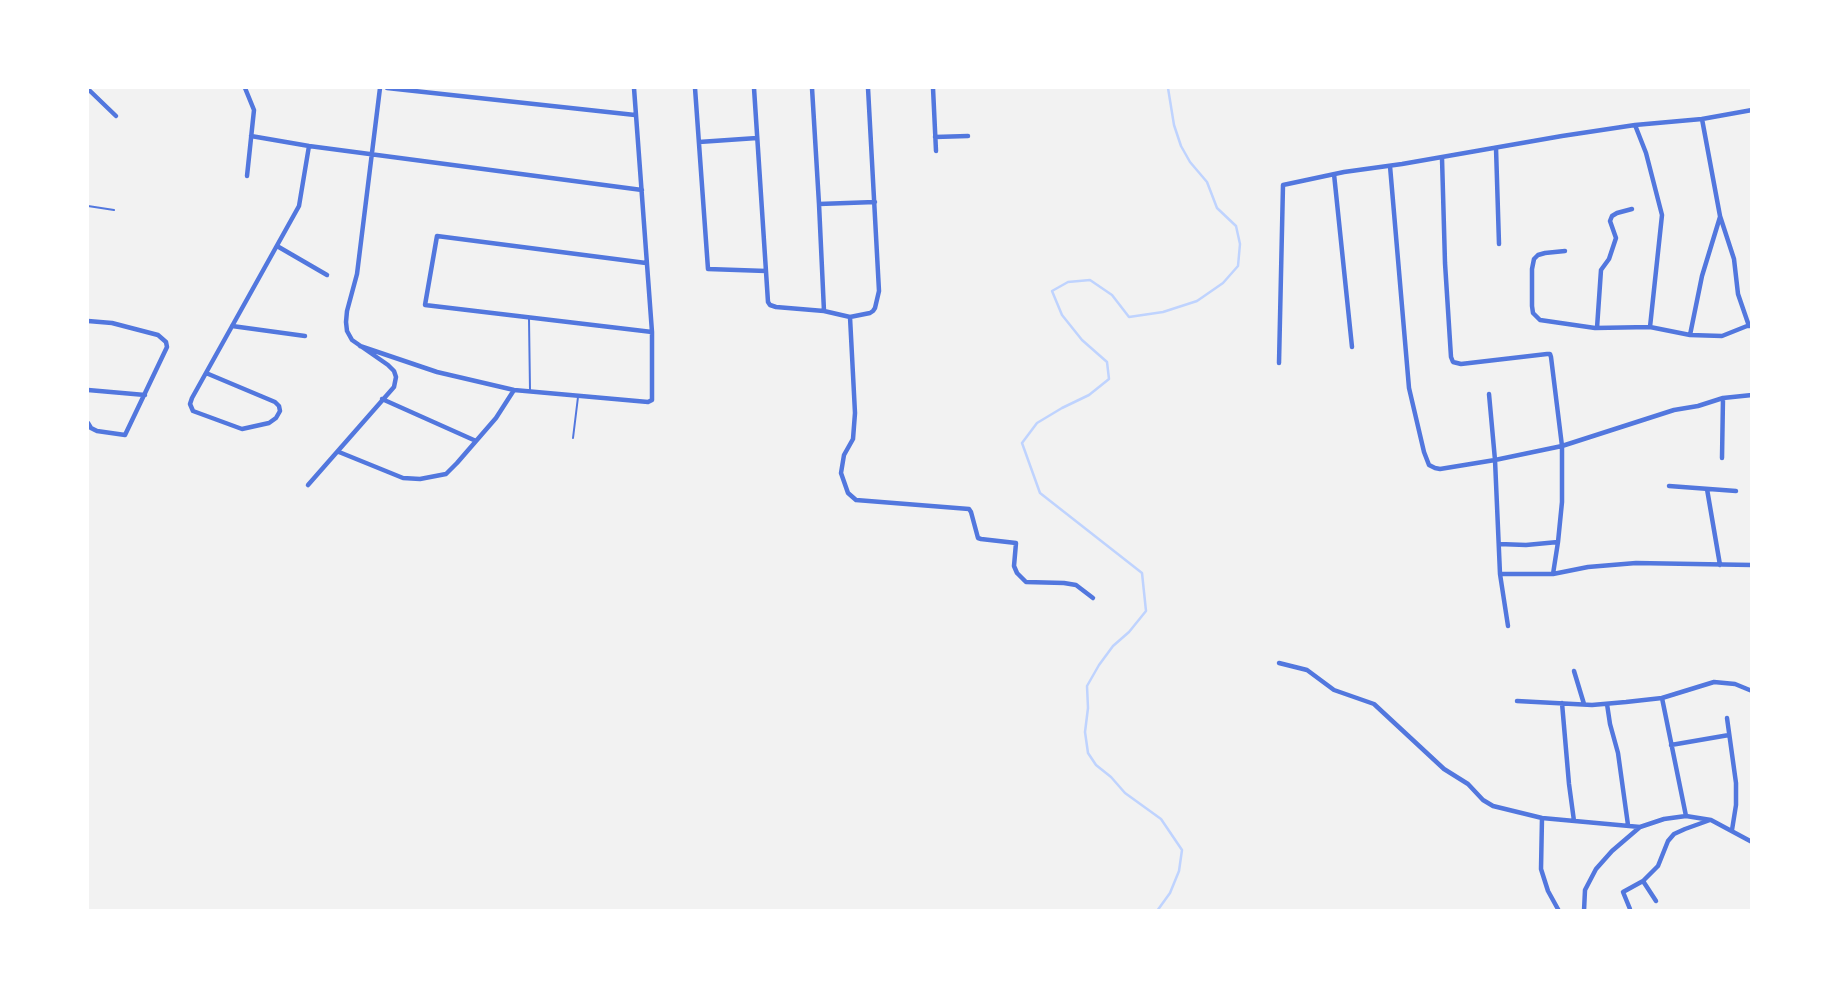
<!DOCTYPE html>
<html>
<head>
<meta charset="utf-8">
<style>
  body { margin:0 }
  #map { position:relative; width:1839px; height:998px; overflow:hidden; background:#f2f2f2; font-family:Rubik,sans-serif }
  canvas { display:block }
  .frame { position:absolute; inset:0; border:89px solid #fff; pointer-events:none }
</style>
</head>
<body>
<div id="map">
<canvas width="1839" height="998"></canvas>
<div class="frame"></div>
</div>
<script>
const ctx = document.querySelector('canvas').getContext('2d');
ctx.lineJoin = 'round';
const toPath = rows => new Path2D(rows.map(r => 'M' + r).join(''));
function stroke(path, color, width, dash) { ctx.strokeStyle = color; ctx.lineWidth = width; ctx.lineCap = dash ? 'butt' : 'round'; ctx.setLineDash(dash || []); ctx.stroke(path); }
stroke(toPath([
  [1157,911,1170,893,1179,871,1182,850,1161,819,1125,793,1111,777,1096,765,1088,753,1085,732,1088,708,1087,686,1099,665,1113,646,1129,632,1146,611,1142,573,1040,493,1022,443,1037,423,1062,408,1089,395,1109,379,1107,362,1082,340,1062,315,1052,291,1068,282,1090,280,1112,295,1129,317,1163,312,1197,301,1223,283,1238,266,1240,244,1236,226,1217,208,1207,182,1190,162,1181,146,1174,125,1168,88]
]), '#bfd3fe', 2.5);
stroke(toPath([
  [88,206,114,210],
  [529,319,530,390],
  [573,438,578,397]
]), '#5277de', 2);
stroke(toPath([
  [245,88,254,110,247,176],
  [387,88,635,115],
  [695,88,708,269,766,271],
  [754,88,768,302,770,305,776,307,824,311,850,317,870,313,873,311,875,308,879,291,868,88],
  [812,88,819,204,824,311],
  [933,88,936,151],
  [88,89,116,116],
  [1702,119,1720,216,1734,259,1738,294,1749,326],
  [1635,125,1646,153,1662,215,1650,327],
  [251,136,309,146,642,190],
  [935,137,968,136],
  [699,142,757,138],
  [1496,148,1499,244],
  [1442,158,1445,263,1451,357,1453,362,1461,364,1547,354,1550,354,1551,357,1562,446,1562,502,1558,542,1526,545,1499,544],
  [1390,166,1409,388,1424,452,1429,465,1435,468,1440,469,1495,460,1562,446,1674,410,1698,406,1723,398,1752,395],
  [1334,174,1352,347],
  [819,204,875,202],
  [277,246,327,275],
  [1565,251,1545,253,1538,255,1534,259,1532,269,1532,306,1533,313,1540,320,1595,328,1650,327,1690,335,1722,336,1752,324],
  [646,263,437,236,425,305,652,332],
  [850,317,855,413,853,439,844,455,841,473,848,493,856,500,969,509,971,512,978,538,981,539,1016,543,1014,566,1017,573,1026,582,1064,583,1076,585,1093,598],
  [88,321,112,323,158,335,166,342,167,347,125,435,97,431,91,428,88,423],
  [232,326,305,336],
  [1597,328,1601,270,1609,259,1616,238,1610,221,1612,216,1617,213,1632,209],
  [1690,335,1702,276,1720,217],
  [360,346,437,372,514,390,648,402,652,400,652,332,634,88],
  [1279,363,1283,185,1344,172,1402,164,1562,136,1635,125,1702,119,1752,110],
  [206,373,275,402,279,406,280,411,276,418,269,423,242,429,193,411,190,404,192,398,299,206,309,146],
  [88,390,145,395],
  [1489,394,1495,460,1500,574,1508,626],
  [382,399,476,441],
  [339,452,403,478,420,479,446,474,457,463,496,418,514,390],
  [1722,458,1723,398],
  [308,485,394,387,396,377,394,371,388,365,352,340,347,331,346,322,347,311,357,274,380,88],
  [1669,486,1736,491],
  [1707,489,1720,565],
  [1500,574,1553,574,1588,567,1636,563,1752,565],
  [1553,574,1558,542],
  [1279,663,1307,670,1334,690,1374,704,1444,769,1468,784,1483,800,1493,806,1542,818,1640,827],
  [1574,671,1584,704],
  [1662,698,1714,682,1735,684,1752,691],
  [1517,701,1592,705,1626,702,1662,698,1686,816],
  [1562,703,1569,784,1574,821],
  [1607,704,1610,724,1618,753,1628,825],
  [1727,718,1736,783,1736,805,1732,830],
  [1671,745,1729,735],
  [1542,818,1541,869,1548,891,1559,911],
  [1643,881,1656,901],
  [1630,909,1623,892,1643,881,1658,866,1668,841,1674,834,1685,829,1710,820],
  [1584,911,1585,890,1596,869,1612,851,1640,827,1664,819,1686,816,1711,820,1752,842]
]), '#5277de', 4.5);
</script>
</body>
</html>
